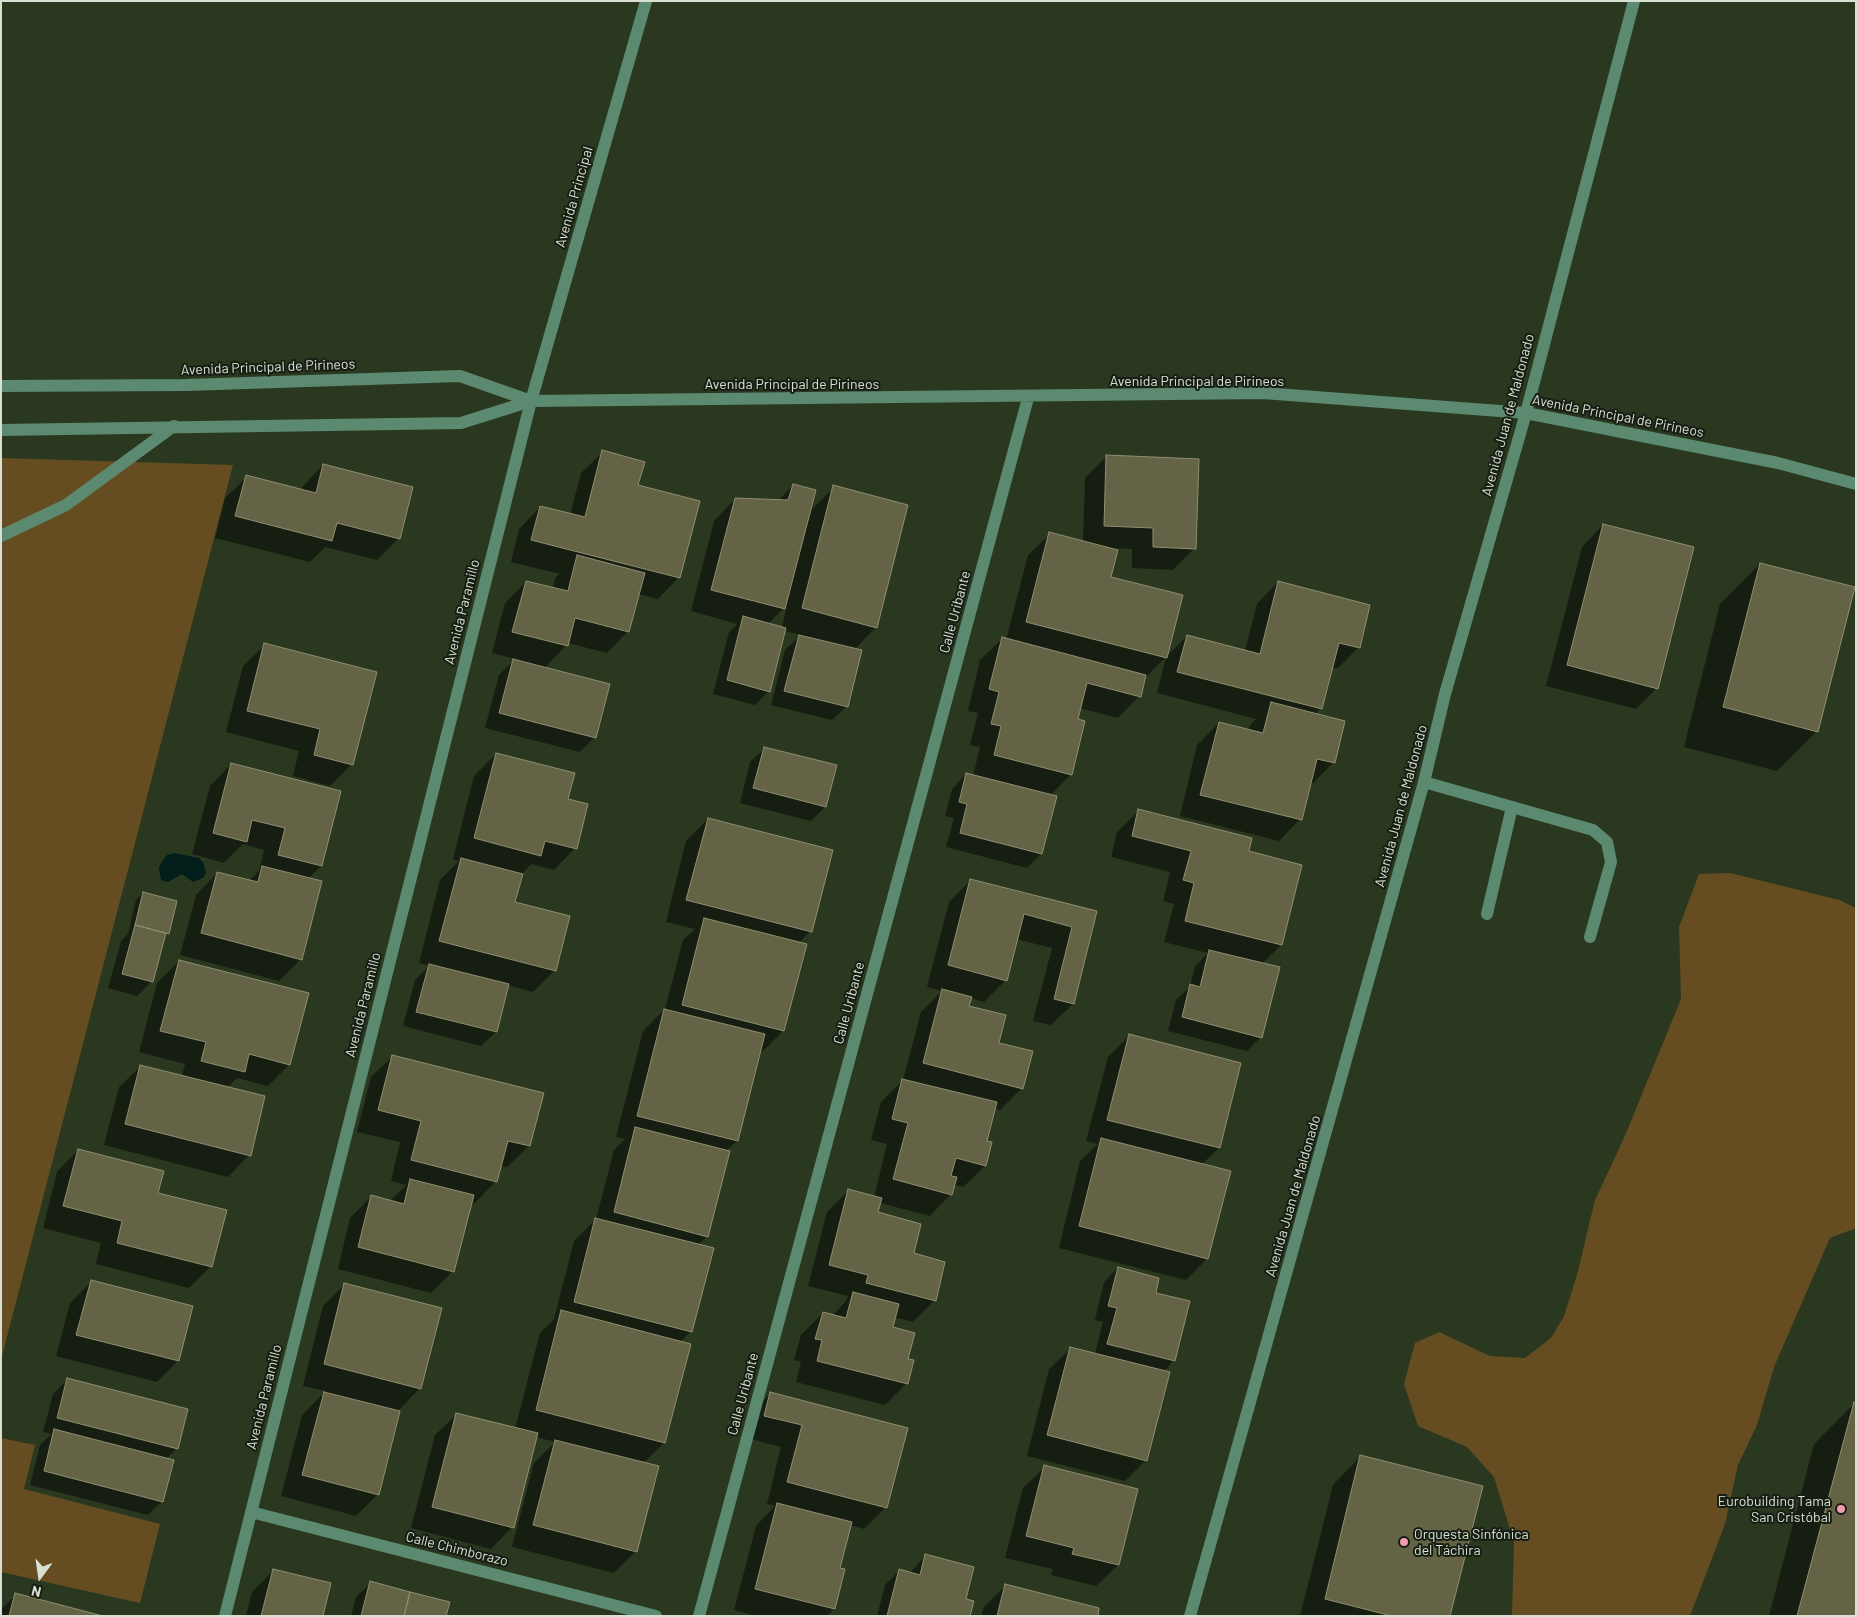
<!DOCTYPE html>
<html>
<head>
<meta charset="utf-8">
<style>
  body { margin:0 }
  #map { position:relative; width:1857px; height:1617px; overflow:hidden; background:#2a3820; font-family:Barlow,sans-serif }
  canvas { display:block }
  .frame { position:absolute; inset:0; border:2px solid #d7e0d2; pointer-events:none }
  .north { position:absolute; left:15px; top:1552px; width:50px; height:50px; -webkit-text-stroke:4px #161d12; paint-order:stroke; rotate:194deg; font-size:14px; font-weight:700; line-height:20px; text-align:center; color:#d7e0d2 }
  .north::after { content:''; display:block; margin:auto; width:18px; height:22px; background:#d7e0d2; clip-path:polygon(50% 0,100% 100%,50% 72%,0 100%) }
</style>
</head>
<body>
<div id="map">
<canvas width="1857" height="1617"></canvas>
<div class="frame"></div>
<div class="north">N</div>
</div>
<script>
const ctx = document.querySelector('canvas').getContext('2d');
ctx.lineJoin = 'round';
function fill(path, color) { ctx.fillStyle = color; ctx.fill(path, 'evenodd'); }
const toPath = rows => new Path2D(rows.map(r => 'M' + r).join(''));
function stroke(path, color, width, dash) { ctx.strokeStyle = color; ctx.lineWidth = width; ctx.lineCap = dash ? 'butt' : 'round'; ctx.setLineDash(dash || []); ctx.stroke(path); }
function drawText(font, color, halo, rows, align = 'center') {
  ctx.font = font + ' Barlow,sans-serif'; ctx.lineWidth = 4; ctx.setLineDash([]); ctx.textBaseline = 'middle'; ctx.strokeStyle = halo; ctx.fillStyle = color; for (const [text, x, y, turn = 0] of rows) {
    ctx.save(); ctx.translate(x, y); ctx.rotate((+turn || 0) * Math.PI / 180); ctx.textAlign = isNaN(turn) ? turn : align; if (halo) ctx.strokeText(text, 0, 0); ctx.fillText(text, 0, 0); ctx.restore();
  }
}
fill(toPath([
  [1,458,233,465,1,1360],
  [1730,873,1839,900,1856,908,1856,1228,1830,1238,1774,1367,1757,1425,1738,1465,1725,1524,1690,1616,1512,1616,1514,1542,1494,1477,1467,1447,1418,1426,1404,1384,1415,1343,1439,1332,1490,1356,1525,1358,1551,1338,1564,1316,1577,1275,1595,1200,1624,1138,1681,999,1679,927,1699,874],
  [1,1438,35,1445,24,1489,160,1524,140,1603,1,1572]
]), '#654d21');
fill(toPath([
  [174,853,199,858,203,862,206,872,203,878,193,882,182,874,168,882,161,880,159,868,162,861,167,855]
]), '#021e1b');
fill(toPath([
  [603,452,637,486,679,577,658,599,638,594,628,631,607,653,568,643,544,669,595,737,580,752,485,728,499,675,515,659,492,653,505,603,526,582,553,589,555,578,560,574,511,562,519,529,540,507,570,515,581,473],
  [1107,456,1195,548,1173,570,1132,568,1132,549,1109,548,1110,578,1166,657,1187,636,1245,651,1257,604,1278,582,1359,647,1337,669,1331,667,1321,708,1315,714,1333,763,1312,784,1310,784,1300,819,1279,841,1180,816,1197,745,1219,723,1248,731,1250,725,1256,719,1157,693,1166,657,1144,679,1139,696,1118,718,1079,708,1076,720,1084,722,1070,775,1050,796,1041,854,1027,868,946,847,954,818,945,816,952,789,966,774,973,776,980,747,970,745,978,713,968,711,980,660,1002,639,1006,640,1028,555,1050,534,1083,542,1085,478],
  [323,465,399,538,377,560,325,547,310,562,215,538,225,498,247,477,301,491,302,487],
  [793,485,809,512,834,487,876,627,854,650,847,706,832,720,771,705,785,650,801,635,784,631,769,691,755,705,713,694,729,632,737,624,691,611,714,521,735,499,778,501],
  [787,605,782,628,768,624],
  [1603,525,1657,688,1636,709,1546,686,1582,547],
  [1760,564,1817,731,1777,771,1684,747,1720,604],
  [265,645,352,764,330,786,293,776,299,751,226,732,243,666],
  [765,748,825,807,811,821,740,803,750,762],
  [496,754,567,800,575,848,554,870,531,864,522,874,514,903,555,970,533,992,507,985,496,1032,481,1046,403,1026,415,980,429,966,419,963,440,880,459,861,453,859,474,776],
  [231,764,321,866,308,879,301,959,279,981,180,955,196,895,217,873,249,881,259,871,264,850,243,844,224,863,192,854,210,786],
  [1139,811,1247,852,1281,945,1262,964,1261,1037,1247,1051,1168,1031,1176,1000,1190,987,1195,966,1208,953,1164,942,1174,904,1163,901,1170,872,1111,857,1117,832],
  [708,819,810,931,799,943,783,1031,762,1052,760,1051,737,1141,726,1151,707,1236,698,1245,691,1331,680,1342,664,1443,643,1463,636,1551,614,1573,512,1547,534,1463,555,1442,536,1437,512,1527,491,1549,411,1528,435,1435,457,1414,515,1429,540,1333,554,1319,574,1241,596,1219,614,1150,625,1139,616,1137,643,1031,665,1009,683,940,695,929,666,922,686,841],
  [970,881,1095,912,1073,1004,1051,1025,1033,1021,1052,948,1016,939,1006,980,984,1002,970,998,968,1007,998,1044,1022,1088,1000,1110,994,1108,986,1142,990,1143,985,1166,963,1187,954,1185,951,1194,930,1216,880,1203,877,1213,912,1254,944,1262,934,1301,913,1322,894,1317,892,1328,907,1360,913,1361,906,1384,885,1405,796,1382,801,1362,794,1360,801,1335,823,1313,832,1316,846,1301,848,1296,808,1286,827,1212,849,1190,874,1197,887,1144,871,1140,881,1102,903,1080,921,1012,942,991,927,987,949,902],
  [143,893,168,933,163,938,152,981,137,996,108,988,121,941,128,934,136,900],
  [179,961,289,1065,268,1086,237,1078,227,1088,249,1155,228,1177,104,1145,119,1087,141,1066,182,1076,185,1064,139,1052,157,983],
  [1129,1036,1219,1148,1201,1165,1207,1259,1186,1280,1059,1248,1080,1161,1098,1144,1086,1141,1108,1057],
  [393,1056,542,1094,529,1146,507,1167,500,1166,496,1181,475,1203,471,1202,453,1271,431,1293,338,1269,350,1218,372,1196,390,1201,406,1185,391,1181,400,1142,357,1132,371,1077],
  [78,1150,157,1194,211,1266,189,1288,96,1264,101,1243,43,1228,57,1172],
  [1118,1268,1154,1294,1174,1360,1163,1372,1146,1460,1125,1481,1027,1456,1049,1369,1071,1348,1095,1354,1103,1322,1095,1320,1104,1282],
  [91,1282,178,1361,157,1382,56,1356,70,1303],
  [345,1284,420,1388,397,1412,378,1494,356,1516,281,1496,302,1415,326,1391,303,1386,323,1306],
  [67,1380,177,1448,166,1459,162,1501,148,1515,30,1485,40,1445,51,1434,43,1432,53,1394],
  [770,1394,886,1507,864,1529,850,1525,838,1569,834,1609,827,1616,757,1616,734,1610,756,1526,775,1506,767,1504,781,1447,743,1437,749,1415],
  [1854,1404,1856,1616,1769,1616,1814,1444],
  [1361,1456,1449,1616,1300,1616,1333,1485],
  [1045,1467,1137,1490,1118,1565,1096,1586,1051,1575,1053,1569,1005,1558,1023,1488],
  [925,1556,965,1600,969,1616,877,1616,885,1585,900,1570,910,1573],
  [274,1570,322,1616,246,1616,252,1592],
  [371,1583,445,1616,351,1616,356,1597],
  [1005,1586,1096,1616,981,1616,984,1607],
  [16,1595,98,1616,1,1616,1,1609]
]), '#0007');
const building = toPath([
  [602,450,645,462,638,485,700,501,680,578,531,540,540,506,585,517,602,450],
  [1106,455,1199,459,1196,549,1153,547,1153,528,1104,526,1106,455],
  [323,464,413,487,400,539,337,523,332,541,235,516,246,475,316,493,323,464],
  [793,484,816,490,785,609,711,590,735,498,788,500,793,484],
  [833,485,908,505,877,628,802,608,833,485],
  [1603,524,1694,547,1658,689,1567,665,1603,524],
  [1049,532,1118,550,1111,577,1183,595,1167,658,1026,622,1049,532],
  [577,555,645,573,629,632,575,618,568,646,512,632,526,581,568,591,577,555],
  [1760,563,1855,587,1818,732,1723,707,1760,563],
  [1278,581,1370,605,1360,648,1339,643,1322,709,1177,672,1187,635,1260,654,1278,581],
  [743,616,786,628,770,692,727,680,743,616],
  [799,635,862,650,848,707,784,691,799,635],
  [1002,637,1146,675,1141,697,1087,683,1078,719,1085,721,1072,775,994,755,1001,726,991,724,999,692,989,689,1002,637],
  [264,643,377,672,353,765,314,755,320,729,247,711,264,643],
  [513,659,610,684,596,738,499,713,513,659],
  [1271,702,1345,721,1335,763,1317,759,1302,820,1200,795,1219,722,1263,733,1271,702],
  [764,747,837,765,826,807,753,788,764,747],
  [496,753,575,773,568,799,588,804,577,849,545,841,541,856,474,838,496,753],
  [231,763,341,791,322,866,278,855,285,828,252,820,247,842,213,833,231,763],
  [966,773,1057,796,1042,854,960,833,967,804,959,802,966,773],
  [1138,809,1252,838,1249,851,1302,865,1282,945,1185,921,1194,883,1183,880,1191,851,1132,836,1138,809],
  [708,818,833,850,812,932,686,900,708,818],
  [461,858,523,874,515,902,570,916,556,971,439,941,461,858],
  [262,866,322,881,302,960,201,933,217,872,258,882,262,866],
  [970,879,1097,911,1074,1004,1054,999,1072,927,1024,914,1007,981,948,965,970,879],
  [143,892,177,901,169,934,135,925,143,892],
  [704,918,807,944,784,1031,682,1005,704,918],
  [135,925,166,933,153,982,122,974,135,925],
  [1209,950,1280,967,1262,1038,1182,1017,1190,984,1200,987,1209,950],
  [179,960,309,993,290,1065,249,1054,245,1072,201,1061,206,1042,160,1031,179,960],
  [429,964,509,984,497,1032,416,1012,429,964],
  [942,989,972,997,969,1006,1006,1015,999,1043,1033,1051,1023,1089,923,1063,942,989],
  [664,1009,765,1034,738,1141,637,1116,664,1009],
  [1129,1034,1241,1063,1220,1148,1107,1120,1129,1034],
  [392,1055,544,1093,530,1146,508,1141,497,1182,411,1160,421,1121,378,1110,392,1055],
  [140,1065,265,1096,251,1156,125,1124,140,1065],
  [902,1079,997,1102,987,1141,992,1142,986,1166,956,1158,951,1176,957,1177,952,1195,893,1179,908,1123,892,1119,902,1079],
  [635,1127,730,1151,708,1237,614,1212,635,1127],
  [1101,1138,1231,1171,1208,1259,1079,1226,1101,1138],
  [78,1149,164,1171,158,1193,227,1210,212,1267,117,1243,122,1221,63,1206,78,1149],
  [410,1179,474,1195,454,1272,358,1247,371,1195,404,1204,410,1179],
  [848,1189,882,1198,878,1212,921,1224,914,1253,945,1262,936,1301,866,1283,868,1275,829,1265,848,1189],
  [595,1218,714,1248,692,1332,574,1302,595,1218],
  [1118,1267,1159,1278,1156,1293,1190,1301,1175,1361,1107,1344,1117,1308,1108,1306,1118,1267],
  [91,1280,193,1306,179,1361,76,1335,91,1280],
  [344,1283,442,1308,421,1389,324,1364,344,1283],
  [853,1292,899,1304,893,1327,915,1333,908,1359,914,1360,908,1384,817,1361,822,1340,815,1339,823,1312,846,1318,853,1292],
  [561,1310,691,1344,665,1443,536,1410,561,1310],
  [1070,1347,1170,1372,1147,1461,1047,1435,1070,1347],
  [67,1378,188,1409,178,1449,57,1418,67,1378],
  [324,1392,400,1411,379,1495,302,1475,324,1392],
  [770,1392,908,1428,887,1508,787,1482,802,1425,764,1416,770,1392],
  [1854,1402,1856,1403,1856,1616,1797,1616,1854,1402],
  [456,1413,538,1433,514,1528,432,1507,456,1413],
  [54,1429,174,1460,163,1502,44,1471,54,1429],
  [555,1440,659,1466,637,1552,533,1525,555,1440],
  [1360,1455,1483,1486,1450,1616,1392,1616,1325,1599,1360,1455],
  [1044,1465,1138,1489,1119,1565,1072,1554,1074,1548,1026,1536,1044,1465],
  [777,1503,852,1522,840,1568,845,1569,835,1609,755,1589,777,1503],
  [925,1554,974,1567,966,1599,974,1601,970,1616,887,1616,899,1569,920,1575,925,1554],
  [273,1569,331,1583,323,1616,261,1616,273,1569],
  [370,1581,410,1592,404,1616,361,1616,370,1581],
  [1005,1584,1099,1608,1098,1616,997,1616,1005,1584],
  [410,1592,450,1602,446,1616,404,1616,410,1592],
  [15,1593,103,1616,9,1616,15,1593]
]);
fill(building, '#646346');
stroke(building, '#908f70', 1);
stroke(toPath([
  [1,386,186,385,460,376,531,401],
  [1,430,461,423,531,401,1263,393,1526,413,1778,463,1856,484],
  [1,536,66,505,174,426],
  [1424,782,1593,830,1607,842,1611,862,1590,937],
  [1487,914,1512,807],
  [251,1512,656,1616],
  [225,1616,531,401,646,1],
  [699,1616,1028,398],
  [1190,1616,1424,782,1445,694,1526,413,1634,1]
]), '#5b8a70', 12);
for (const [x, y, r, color] of [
  [1841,1509,5,"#f29ab0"],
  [1404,1542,5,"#f29ab0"]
]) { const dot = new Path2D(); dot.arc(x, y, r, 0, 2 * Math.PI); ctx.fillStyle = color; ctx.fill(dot); stroke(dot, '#161d12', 2); }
drawText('14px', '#d7e0d2', '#161d12', [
  ["Avenida Principal",574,197,-74],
  ["Avenida Principal de Pirineos",268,367,-2],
  ["Avenida Principal de Pirineos",1197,381],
  ["Avenida Principal de Pirineos",792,384],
  ["Avenida Juan de Maldonado",1508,415,-75],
  ["Avenida Principal de Pirineos",1618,416,11],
  ["Avenida Paramillo",462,612,-76],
  ["Calle Uribante",955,612,-75],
  ["Avenida Juan de Maldonado",1401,806,-75],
  ["Calle Uribante",849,1003,-75],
  ["Avenida Paramillo",363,1005,-76],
  ["Avenida Juan de Maldonado",1293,1196,-74],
  ["Calle Uribante",743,1394,-75],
  ["Avenida Paramillo",264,1397,-76],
  ["Calle Chimborazo",457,1549,14]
]);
drawText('14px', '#d7e0d2', '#161d12', [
  ["Eurobuilding Tama",1831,1501],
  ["San Cristóbal",1831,1517],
  ["Orquesta Sinfónica",1414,1534,"left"],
  ["del Táchira",1414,1550,"left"]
], 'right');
</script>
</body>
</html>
